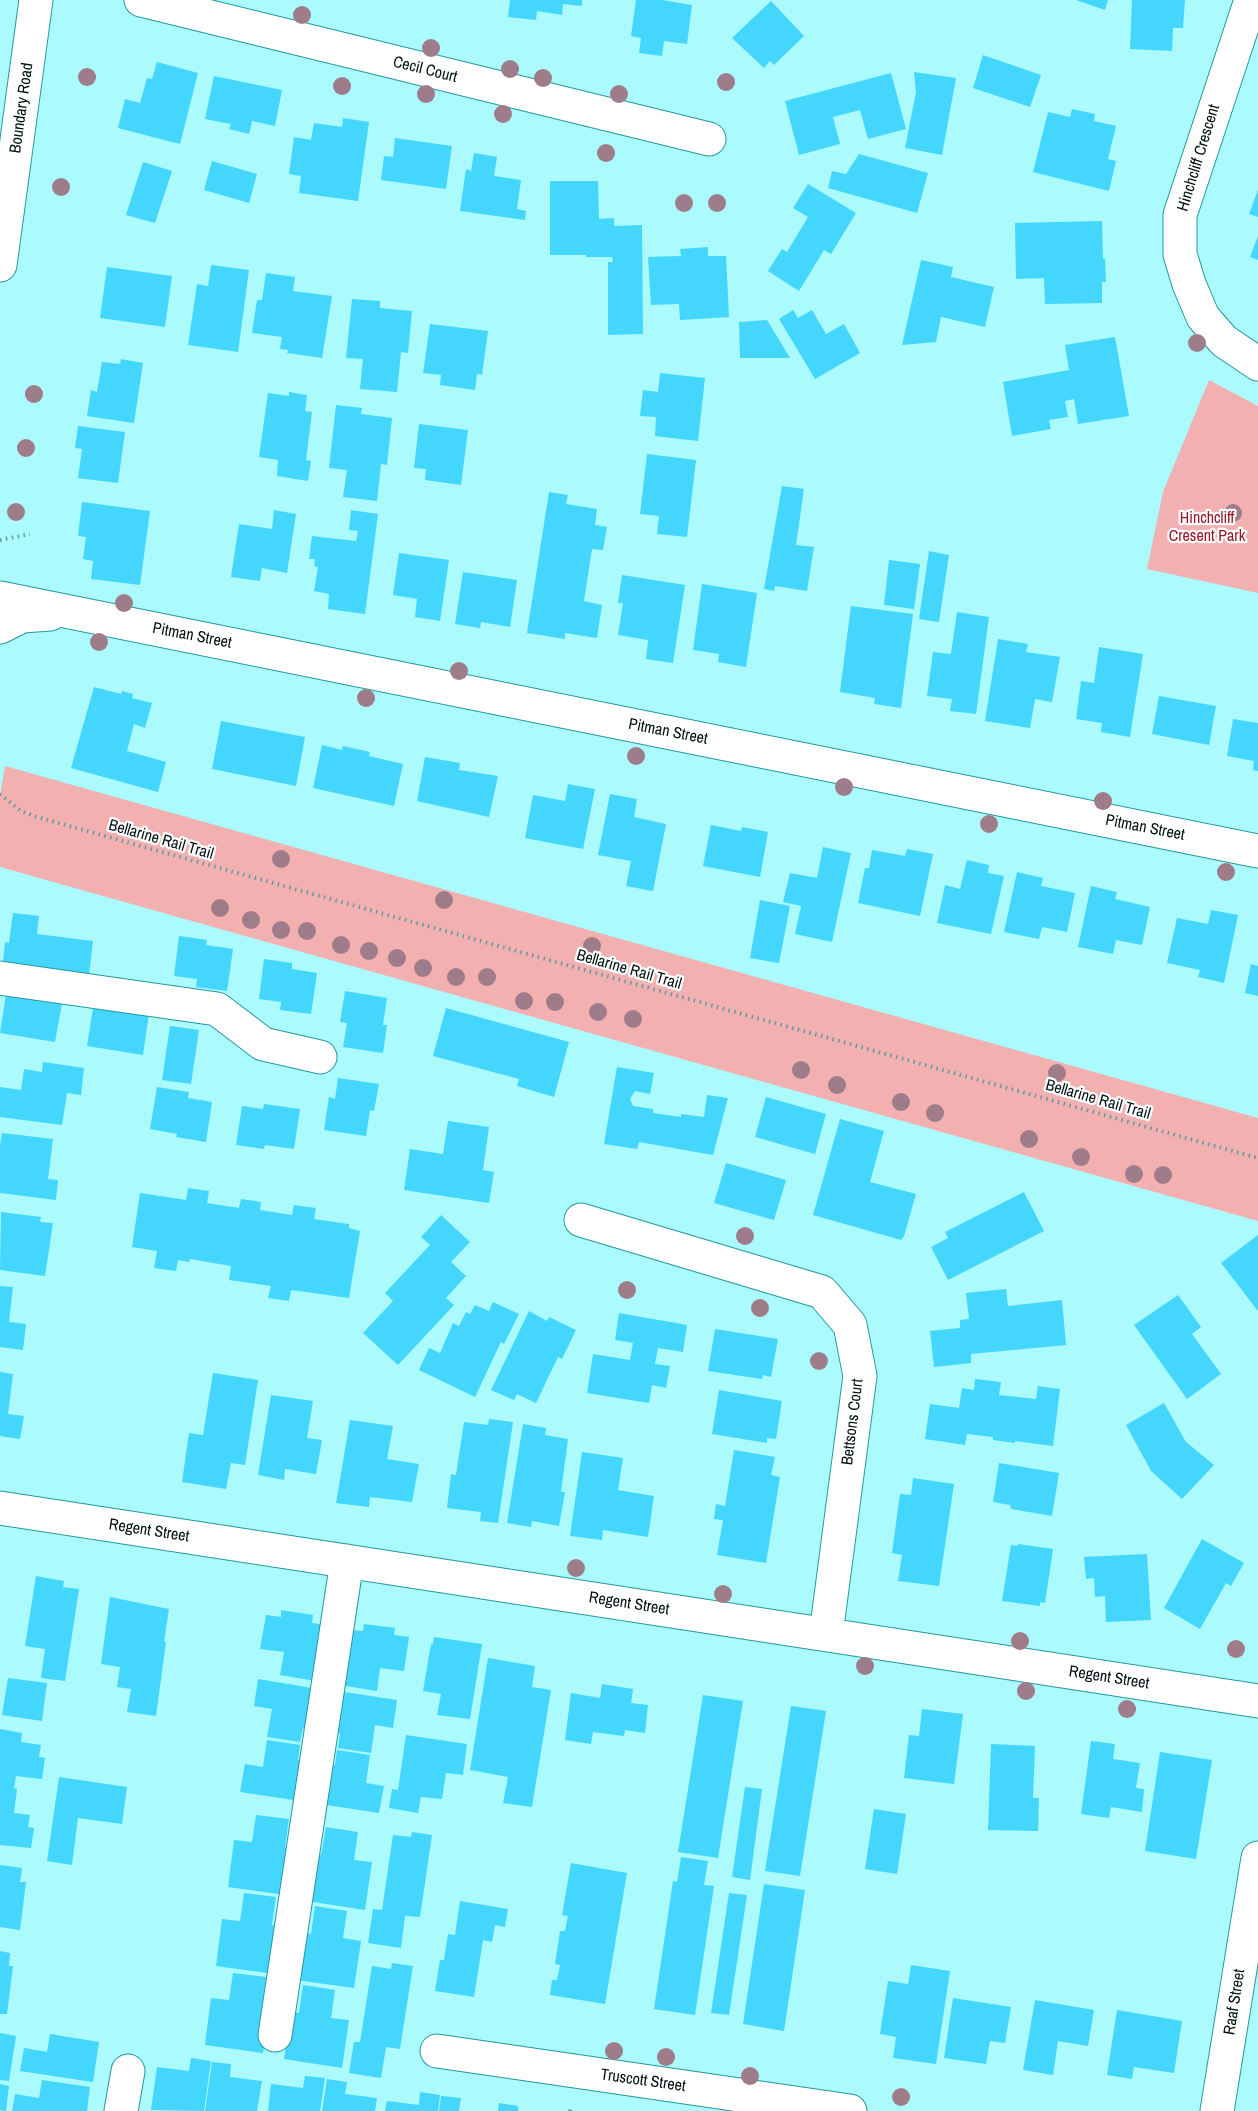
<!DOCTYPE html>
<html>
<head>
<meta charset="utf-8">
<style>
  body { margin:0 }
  canvas { display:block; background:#aafafe }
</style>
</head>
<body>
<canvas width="1258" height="2111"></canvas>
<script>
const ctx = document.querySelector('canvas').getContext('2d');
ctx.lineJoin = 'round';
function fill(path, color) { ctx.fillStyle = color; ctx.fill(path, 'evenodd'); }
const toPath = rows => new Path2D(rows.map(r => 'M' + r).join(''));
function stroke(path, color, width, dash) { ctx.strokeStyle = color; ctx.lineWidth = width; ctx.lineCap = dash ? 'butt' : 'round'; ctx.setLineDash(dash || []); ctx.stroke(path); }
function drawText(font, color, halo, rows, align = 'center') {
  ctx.font = font + ' "Archivo Narrow",sans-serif'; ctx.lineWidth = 4.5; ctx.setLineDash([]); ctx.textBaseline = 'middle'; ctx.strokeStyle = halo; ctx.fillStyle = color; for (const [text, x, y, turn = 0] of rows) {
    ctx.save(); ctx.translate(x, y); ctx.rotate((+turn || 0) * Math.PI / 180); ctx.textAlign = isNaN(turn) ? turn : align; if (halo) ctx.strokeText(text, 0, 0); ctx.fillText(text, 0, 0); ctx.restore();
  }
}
fill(toPath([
  [1209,380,1258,406,1258,593,1147,569,1163,492],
  [5,766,1258,1118,1258,1221,0,867,0,796]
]), '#f2b1b0');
fill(toPath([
  [510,0,582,0,582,6,563,4,562,15,537,11,536,20,508,17],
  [636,0,662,0,692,5,687,44,664,41,662,56,639,53,641,38,631,36],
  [1076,0,1108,0,1105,10],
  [1132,0,1185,0,1183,28,1173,28,1172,51,1130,49],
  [771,1,804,36,774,65,770,61,764,68,732,38],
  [983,55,1041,75,1030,107,973,88],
  [157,62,198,73,180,144,118,128,125,99,140,103,147,78,152,79],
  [914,72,956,78,942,155,905,148,916,92],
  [891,73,906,129,868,139,860,110,833,117,840,144,799,155,785,101],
  [214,76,282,90,275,126,252,121,249,134,229,129,231,124,205,119],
  [1072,109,1095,114,1094,121,1116,126,1108,159,1116,161,1109,191,1033,172,1048,112,1070,117],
  [343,118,369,122,358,201,299,193,301,176,289,174,294,137,311,140,314,123,342,127],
  [395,138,452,146,446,189,381,180,384,156,393,157],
  [474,153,497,157,494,176,521,180,517,209,526,211,525,220,460,211,466,169,471,171],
  [859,154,928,173,917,213,828,188,832,171,846,174],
  [212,161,257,174,249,203,204,190],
  [143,162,172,171,155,223,126,215],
  [550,181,598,181,599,219,614,218,614,226,642,225,643,334,608,335,608,262,613,262,612,257,586,257,586,255,550,255],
  [808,184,856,213,831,254,824,250,799,291,768,271,782,249,787,252,808,217,793,208],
  [1258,190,1258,217,1249,214],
  [1102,221,1103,259,1105,259,1106,282,1102,282,1102,303,1045,304,1044,278,1016,279,1015,223],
  [1258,236,1258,260,1250,257],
  [708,247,708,256,726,256,729,317,680,320,679,304,651,305,648,257,681,256,680,249],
  [921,260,953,267,951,277,994,287,985,327,941,317,936,342,902,345],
  [211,265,249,270,238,352,188,345,197,284,208,286],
  [107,267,172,276,165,327,100,318],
  [266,273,295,277,293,291,332,296,322,358,287,353,288,350,280,349,282,337,252,333,257,300,262,300],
  [352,299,380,301,380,308,412,311,408,353,401,352,397,392,360,389,363,359,346,358],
  [793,310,798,318,812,310,826,334,844,324,860,353,815,379,779,319],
  [767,320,790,358,740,358,739,322],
  [430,324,488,331,482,375,477,374,475,390,440,385,441,375,423,373],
  [1115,337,1129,416,1078,424,1074,399,1065,401,1068,417,1049,420,1051,429,1012,436,1003,382,1069,370,1065,345],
  [121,359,143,363,134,423,87,416,91,390,97,392,102,362,120,364],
  [660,373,705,378,698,441,655,436,656,417,640,416,643,390,658,392],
  [289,392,307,395,305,411,312,412,306,460,311,461,308,481,277,476,278,460,259,457,268,393,289,396],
  [336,405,362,408,361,414,392,418,387,465,381,464,377,501,343,497,347,470,329,468],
  [419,424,468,430,461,485,425,480,426,469,414,468],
  [78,426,125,432,118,483,78,478,82,449,75,448],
  [647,454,696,460,687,537,657,534,659,516,640,514],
  [782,486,804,489,796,545,814,547,807,591,775,586,774,591,764,589],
  [549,492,568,495,566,504,597,509,595,525,607,527,603,550,592,549,584,601,602,605,597,638,565,633,565,639,527,633],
  [82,502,150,511,140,585,91,579,93,561,83,559,86,537,78,536],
  [274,510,296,514,287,573,262,568,260,581,231,577,239,524,272,529],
  [351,510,378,514,365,614,328,609,329,594,314,591,318,567,314,566,315,559,309,559,312,536,356,541,358,531,349,530],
  [929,551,949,555,939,622,919,619],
  [399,553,449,560,440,621,415,617,417,599,393,595],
  [889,560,920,564,914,609,884,605],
  [463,572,517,580,510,627,481,622,480,628,455,624],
  [622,575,685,585,673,663,646,659,648,640,618,635,623,603,618,603],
  [702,584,757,593,746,667,718,662,719,654,693,650],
  [851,606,913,614,901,708,874,704,875,698,840,692],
  [957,612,989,617,976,714,950,711,952,699,927,696,933,652,951,654],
  [998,639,1028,644,1026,652,1060,657,1052,702,1035,699,1030,728,985,721],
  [1099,647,1143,654,1130,737,1101,732,1102,723,1076,719,1081,681,1094,683],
  [94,687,121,694,122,691,133,694,132,698,152,703,145,728,134,724,127,751,166,762,158,792,71,768],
  [1159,696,1216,706,1209,745,1152,734],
  [1233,719,1258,723,1258,771,1253,770,1254,761,1227,756],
  [221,721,305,737,296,786,212,769],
  [322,745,342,750,343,746,370,752,369,756,403,764,394,806,313,788],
  [425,757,460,763,459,770,498,776,489,817,417,801],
  [568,784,595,789,583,849,525,838,533,795,565,801],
  [610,794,637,799,634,817,666,824,653,891,626,886,631,861,598,855],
  [711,825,741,831,742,827,768,832,760,877,703,866],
  [823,847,851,853,832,942,795,934,801,906,783,902,790,873,817,878],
  [907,849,933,854,920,916,858,903,865,868,869,868,872,850,905,856],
  [967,860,989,865,988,873,1004,876,991,934,937,923,945,885,960,889],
  [1017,872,1043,878,1041,886,1075,893,1067,932,1042,927,1039,939,1004,932],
  [1091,886,1117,892,1115,899,1150,907,1142,945,1116,940,1113,954,1078,947],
  [760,900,790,906,779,963,750,958],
  [1211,910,1238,915,1224,983,1198,977,1200,970,1167,963,1177,918,1208,924],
  [13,913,39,916,37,934,93,941,89,975,3,962,5,942,9,943],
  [179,936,207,940,206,945,233,949,227,991,196,987,197,979,174,976],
  [264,959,292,963,292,969,317,973,311,1014,280,1010,281,1002,259,999],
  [1251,964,1258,966,1258,996,1245,993],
  [345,991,387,998,383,1025,387,1025,383,1053,343,1047,347,1023,340,1022],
  [6,994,63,998,55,1042,0,1033],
  [94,1002,149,1013,143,1055,87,1046],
  [446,1008,569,1042,554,1097,517,1086,519,1079,433,1056],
  [170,1026,199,1030,191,1084,162,1080],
  [43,1062,84,1068,81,1095,67,1093,62,1125,0,1117,0,1087,21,1090,24,1069,42,1072],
  [617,1067,654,1073,650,1094,635,1091,630,1099,633,1106,653,1109,653,1113,681,1117,681,1114,704,1117,707,1095,728,1098,713,1155,639,1142,637,1149,604,1144],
  [338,1078,379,1084,374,1111,370,1110,366,1136,324,1130,329,1097,335,1099],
  [157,1087,189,1092,188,1098,212,1102,206,1142,176,1137,177,1134,150,1129],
  [766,1097,826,1114,815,1154,755,1137],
  [264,1104,300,1109,294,1149,265,1145,264,1149,236,1145,242,1106,263,1109],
  [840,1119,884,1131,870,1182,916,1194,904,1236,901,1240,813,1215],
  [448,1121,489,1127,483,1170,494,1172,489,1203,404,1190,410,1149,443,1154],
  [2,1133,53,1139,48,1179,58,1180,56,1200,0,1193,0,1145],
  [726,1163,786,1180,774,1220,714,1203],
  [188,1188,209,1191,207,1203,239,1208,241,1199,261,1202,260,1210,292,1215,294,1205,316,1208,314,1219,349,1224,349,1228,360,1231,349,1298,291,1290,289,1301,268,1298,271,1286,229,1280,231,1266,190,1259,189,1262,178,1260,176,1271,154,1268,157,1251,132,1247,140,1193,186,1200],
  [1024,1192,1044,1231,948,1280,931,1247,948,1238,945,1232],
  [1,1212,41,1217,40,1222,53,1223,45,1276,0,1270],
  [441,1215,470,1242,451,1262,466,1276,446,1298,454,1305,398,1365,363,1333,393,1301,385,1293,430,1245,421,1237],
  [1258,1235,1258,1311,1221,1263],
  [0,1286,13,1287,9,1322,26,1324,23,1350,0,1347],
  [1006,1289,1008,1306,1062,1300,1066,1345,971,1354,971,1363,934,1367,930,1331,960,1328,960,1320,969,1319,966,1293],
  [1178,1295,1201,1327,1192,1334,1221,1374,1187,1399,1134,1325],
  [493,1302,519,1314,504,1344,501,1342,475,1397,419,1370,429,1348,440,1353,453,1323,459,1326,466,1312,470,1314,475,1305,489,1311],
  [529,1311,547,1321,549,1317,576,1330,562,1359,558,1357,536,1403,517,1394,514,1400,491,1390],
  [619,1313,687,1325,683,1352,658,1348,655,1364,670,1366,666,1388,652,1385,649,1403,587,1393,593,1354,630,1360,633,1343,615,1340],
  [715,1329,778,1339,771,1377,763,1375,762,1379,708,1371],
  [0,1372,13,1374,8,1414,24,1416,20,1439,0,1436],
  [213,1373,258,1380,245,1465,231,1463,226,1489,182,1482,189,1433,203,1435],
  [975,1379,1001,1382,999,1395,1036,1399,1038,1386,1060,1389,1053,1446,1015,1441,1015,1443,993,1440,993,1437,967,1434,965,1445,925,1439,930,1404,959,1408,962,1388,974,1390],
  [719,1390,782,1401,776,1439,767,1438,767,1443,712,1434],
  [271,1395,313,1401,307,1438,322,1440,316,1474,285,1469,284,1480,258,1475],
  [1164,1403,1186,1442,1214,1465,1182,1499,1151,1471,1126,1425],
  [489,1419,513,1422,498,1523,480,1521,481,1512,447,1508,451,1474,456,1475,464,1422,488,1425],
  [350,1420,393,1426,387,1459,419,1464,412,1502,370,1497,369,1507,336,1503],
  [523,1424,546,1428,545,1435,568,1439,561,1492,565,1492,559,1526,532,1521,531,1527,507,1523],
  [734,1450,775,1457,771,1475,780,1477,766,1563,717,1555,723,1520,714,1519,716,1504,725,1506],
  [582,1452,623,1458,618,1490,654,1496,648,1537,603,1530,602,1540,570,1536],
  [999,1463,1059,1473,1052,1516,1011,1509,1010,1505,993,1502],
  [913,1478,954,1484,939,1586,898,1581,902,1555,892,1553,900,1494,911,1495],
  [1202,1539,1244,1563,1231,1586,1226,1583,1200,1629,1164,1608],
  [1018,1544,1053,1549,1045,1603,1040,1602,1040,1606,1002,1601,1011,1545,1018,1546],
  [1147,1554,1151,1620,1106,1622,1105,1596,1095,1597,1094,1578,1086,1579,1084,1557],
  [36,1576,64,1581,63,1587,79,1589,65,1681,41,1678,45,1649,25,1646],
  [110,1597,169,1609,164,1642,166,1642,156,1716,127,1712,131,1689,117,1687,120,1667,101,1664],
  [281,1610,313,1615,312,1623,325,1625,316,1681,280,1675,284,1652,260,1649,266,1615,281,1617],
  [364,1624,395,1628,394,1635,409,1637,404,1671,380,1668,377,1691,340,1685,349,1630,363,1631],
  [434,1637,482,1644,470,1719,437,1715,441,1694,423,1691,431,1644,433,1644],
  [488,1658,535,1666,532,1687,551,1690,532,1807,503,1803,508,1777,470,1770],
  [8,1678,47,1683,42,1721,2,1715],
  [258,1679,318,1689,311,1729,303,1728,300,1742,267,1737,272,1709,254,1706],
  [602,1684,633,1689,631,1703,648,1705,645,1733,625,1730,624,1736,593,1732,591,1744,565,1740,571,1693,600,1698],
  [338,1691,397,1700,393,1728,375,1725,371,1753,338,1748,340,1733,332,1732],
  [703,1695,743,1701,718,1858,678,1852],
  [791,1706,826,1711,800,1876,765,1871],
  [922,1709,963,1714,954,1784,904,1778,909,1735,919,1736],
  [0,1729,22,1733,21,1742,41,1745,39,1757,45,1758,42,1779,16,1776,14,1788,17,1789,14,1813,30,1815,28,1827,34,1828,31,1848,0,1845],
  [406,1735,467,1744,463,1775,446,1773,442,1799,421,1797,418,1813,389,1808,392,1789,398,1790],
  [267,1740,300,1745,298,1760,306,1761,300,1801,240,1792,245,1764,263,1767],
  [1091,1741,1115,1744,1113,1759,1140,1763,1136,1788,1144,1789,1142,1812,1111,1807,1109,1818,1081,1814],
  [991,1744,1035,1746,1033,1798,1039,1798,1038,1831,988,1830],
  [337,1750,370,1755,366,1783,384,1786,379,1813,320,1804,327,1764,335,1765],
  [1160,1752,1212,1760,1196,1859,1145,1851],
  [59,1777,127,1787,122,1824,78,1818,72,1865,47,1861],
  [745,1787,762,1789,750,1880,732,1877],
  [874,1809,906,1814,897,1874,865,1869],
  [256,1815,289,1819,285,1847,292,1848,286,1895,228,1887,234,1840,252,1842],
  [326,1827,358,1832,354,1860,372,1862,365,1910,307,1901,314,1854,321,1855],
  [412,1832,432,1835,420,1917,405,1916,401,1948,368,1943,373,1909,382,1910,393,1835,411,1837],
  [681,1857,708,1861,704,1885,714,1886,695,2015,654,2009,673,1881,677,1882],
  [571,1863,627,1873,605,2004,550,1995,552,1980,557,1980,560,1965,555,1964,560,1931,565,1931,568,1916,562,1915],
  [0,1865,22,1868,20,1882,26,1882,20,1930,0,1927],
  [764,1884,805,1890,784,2031,743,2024],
  [244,1893,276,1897,272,1925,280,1926,274,1974,216,1966,222,1919,240,1921],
  [729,1893,747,1895,729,2015,711,2013],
  [460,1901,508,1909,505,1927,495,1925,492,1942,483,1940,474,1997,435,1991,440,1960,444,1960,448,1934,455,1935],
  [315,1906,347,1911,343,1938,361,1941,354,1988,296,1980,303,1932,311,1934],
  [0,1951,10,1953,9,1966,13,1966,7,2014,0,2014],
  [392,1963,413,1966,400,2049,386,2047,381,2078,349,2073,354,2042,360,2042,372,1966,391,1969],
  [911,1965,950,1971,936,2064,893,2058,896,2037,880,2034,888,1981,908,1984],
  [233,1973,266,1977,262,2005,270,2006,263,2053,205,2045,211,1998,229,2000],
  [303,1985,335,1990,331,2018,349,2020,342,2068,284,2059,291,2012,299,2013],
  [953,1998,1011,2007,1005,2043,990,2041,986,2064,944,2058],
  [1035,2000,1094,2010,1088,2046,1058,2041,1053,2075,1023,2070],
  [1117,2010,1182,2021,1174,2073,1134,2067,1132,2079,1107,2075],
  [0,2033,16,2036,9,2081,0,2080],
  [50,2034,99,2042,93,2082,20,2071,24,2048,47,2052],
  [191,2058,211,2061,204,2111,151,2110,157,2067,189,2071],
  [212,2062,231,2064,230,2077,262,2081,257,2111,205,2111],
  [305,2076,325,2078,320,2111,268,2111,271,2084,303,2088],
  [327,2079,347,2082,345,2094,377,2098,375,2111,322,2111],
  [42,2080,90,2087,87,2111,12,2111,15,2094,39,2098],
  [0,2084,9,2086,6,2111,0,2110],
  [420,2092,440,2095,438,2111,385,2111,387,2101,419,2105],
  [441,2096,461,2098,459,2111,439,2111],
  [499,2103,518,2106,518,2111,498,2111]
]), '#44d6fd');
const minor = toPath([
  [141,0,709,139],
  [1251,0,1180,215,1180,254,1189,284,1203,317,1224,341,1258,364],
  [0,598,1258,851],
  [0,627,22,616,50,614],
  [0,978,217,1009,263,1044,320,1057],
  [581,1220,822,1292,850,1325,860,1376,826,1634],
  [0,1508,1258,1701],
  [275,2035,347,1561],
  [437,2051,850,2111],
  [121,2111,128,2071],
  [1217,2111,1258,1858]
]);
const major = toPath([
  [0,265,36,0]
]);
stroke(minor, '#24989e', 35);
stroke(major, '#24989e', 35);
stroke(toPath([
  [0,540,30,534],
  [0,794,21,811,37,817,1258,1158],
  [570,2111,571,2108]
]), '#649a9d', 4, [1.5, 4.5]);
stroke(minor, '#fff', 33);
stroke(major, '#fff', 33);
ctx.fillStyle = '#9f7c89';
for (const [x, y] of [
  [302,15],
  [431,48],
  [510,69],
  [87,77],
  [543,78],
  [726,82],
  [342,86],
  [426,94],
  [619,94],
  [503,114],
  [606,153],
  [61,187],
  [684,203],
  [717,203],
  [1197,343],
  [34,394],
  [26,448],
  [16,512],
  [1233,513],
  [124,603],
  [99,642],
  [459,671],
  [366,698],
  [636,756],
  [844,787],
  [1103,801],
  [989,824],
  [281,859],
  [1226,872],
  [444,900],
  [220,908],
  [251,920],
  [281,930],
  [307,931],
  [341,945],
  [592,946],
  [369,951],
  [397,958],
  [423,968],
  [456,977],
  [487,977],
  [524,1001],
  [555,1002],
  [598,1012],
  [633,1019],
  [801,1070],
  [1057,1073],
  [837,1085],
  [901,1102],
  [935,1113],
  [1029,1139],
  [1081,1157],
  [1134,1174],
  [1163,1175],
  [745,1236],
  [627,1290],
  [760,1308],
  [819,1361],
  [576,1568],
  [723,1594],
  [1020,1641],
  [1236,1649],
  [865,1666],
  [1026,1691],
  [1127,1709],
  [614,2051],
  [666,2057],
  [750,2076],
  [901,2097]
]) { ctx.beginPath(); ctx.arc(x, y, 9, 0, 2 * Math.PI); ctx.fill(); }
drawText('16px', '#001112', '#fff', [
  ["Cecil Court",425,70,14],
  ["Boundary Road",22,108,-82],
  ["Hinchcliff Crescent",1199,158,-73],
  ["Pitman Street",192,636,11],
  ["Pitman Street",668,732,11],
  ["Pitman Street",1145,828,11],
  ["Bellarine Rail Trail",161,840,16],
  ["Bellarine Rail Trail",629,970,16],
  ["Bellarine Rail Trail",1098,1100,16],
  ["Bettsons Court",853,1422,-83],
  ["Regent Street",149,1531,9],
  ["Regent Street",629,1604,9],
  ["Regent Street",1109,1678,9],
  ["Raaf Street",1235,2002,-81],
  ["Truscott Street",643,2081,8]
]);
drawText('16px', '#961529', '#fff', [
  ["Hinchcliff",1207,519],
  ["Cresent Park",1207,537]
]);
</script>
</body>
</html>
